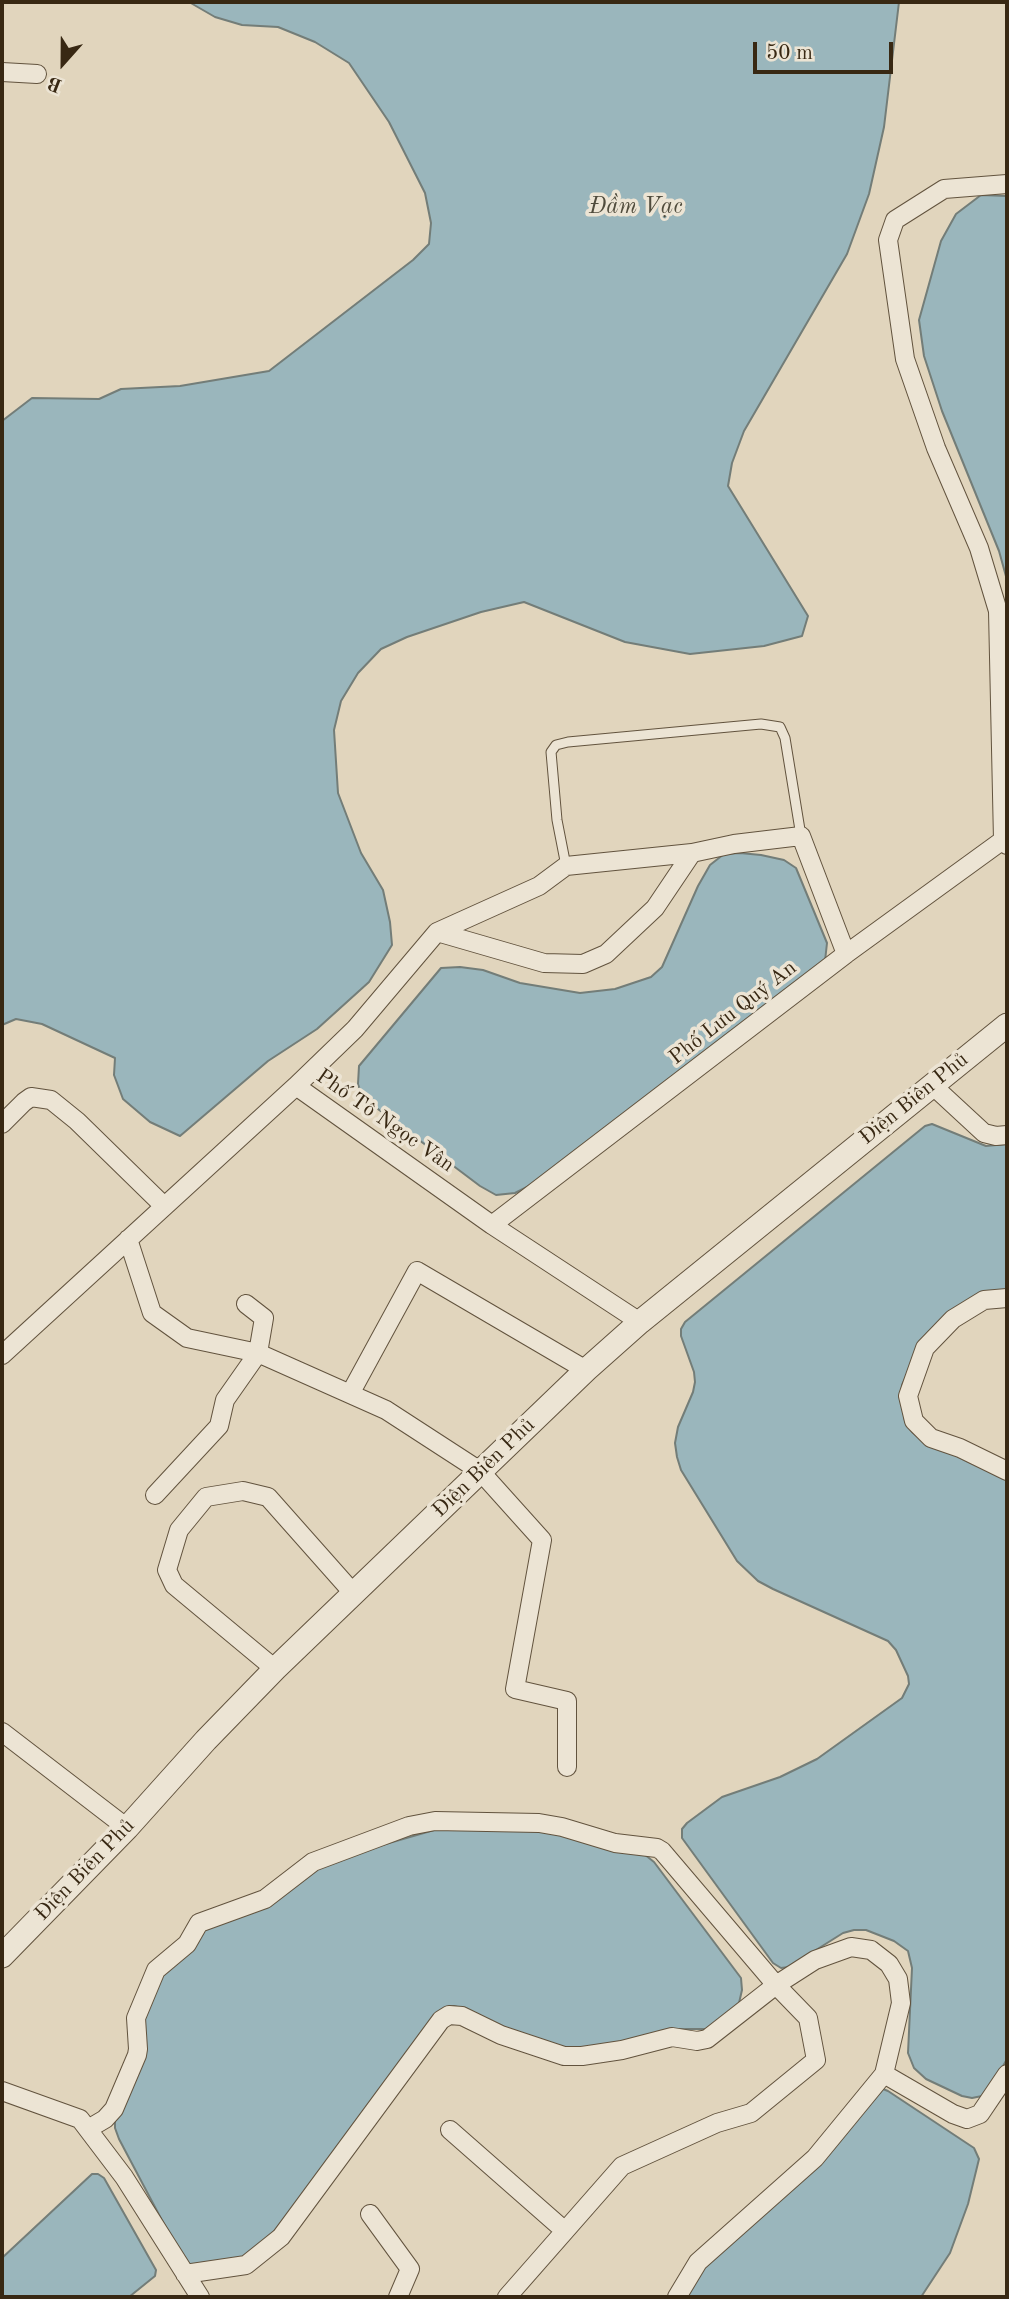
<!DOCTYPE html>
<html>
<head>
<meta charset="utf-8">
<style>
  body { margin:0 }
  #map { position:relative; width:1009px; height:2299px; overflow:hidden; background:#e1d5bd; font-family:"Old Standard TT",serif }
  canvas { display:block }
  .frame { position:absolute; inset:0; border:4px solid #382813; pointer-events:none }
  .north { position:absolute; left:28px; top:28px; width:70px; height:70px; -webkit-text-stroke:5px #ece4d4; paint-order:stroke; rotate:201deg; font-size:19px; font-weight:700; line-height:28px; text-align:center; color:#382813 }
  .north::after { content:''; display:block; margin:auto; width:24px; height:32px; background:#382813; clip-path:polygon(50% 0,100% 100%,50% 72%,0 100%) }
  .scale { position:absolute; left:753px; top:42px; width:140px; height:32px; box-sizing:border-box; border:4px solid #382813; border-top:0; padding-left:9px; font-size:21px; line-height:24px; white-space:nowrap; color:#382813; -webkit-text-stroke:5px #ece4d4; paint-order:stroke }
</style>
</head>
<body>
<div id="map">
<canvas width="1009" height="2299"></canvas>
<div class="frame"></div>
<div class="north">B</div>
<div class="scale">50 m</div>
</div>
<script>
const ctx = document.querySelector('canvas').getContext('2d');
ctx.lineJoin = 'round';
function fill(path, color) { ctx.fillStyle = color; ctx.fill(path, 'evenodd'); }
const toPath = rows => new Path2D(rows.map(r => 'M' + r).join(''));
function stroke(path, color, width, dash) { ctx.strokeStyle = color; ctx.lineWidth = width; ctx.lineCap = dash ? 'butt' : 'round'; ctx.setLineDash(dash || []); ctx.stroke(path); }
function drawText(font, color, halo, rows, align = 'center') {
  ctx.font = font + ' "Old Standard TT",serif'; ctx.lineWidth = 7; ctx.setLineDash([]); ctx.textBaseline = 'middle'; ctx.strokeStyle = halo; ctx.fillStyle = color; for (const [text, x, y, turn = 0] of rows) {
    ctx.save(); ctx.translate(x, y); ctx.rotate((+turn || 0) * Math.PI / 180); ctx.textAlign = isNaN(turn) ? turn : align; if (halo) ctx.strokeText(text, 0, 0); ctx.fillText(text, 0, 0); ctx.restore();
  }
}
const water = toPath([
  [189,2,899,2,884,127,869,194,847,254,744,431,732,463,728,486,808,616,802,636,764,646,690,654,625,642,524,602,481,612,407,637,381,649,358,673,341,701,334,730,338,793,361,853,383,890,390,922,392,945,369,982,317,1029,268,1061,180,1136,150,1122,123,1099,114,1075,115,1058,42,1024,16,1019,2,1025,2,421,32,398,99,399,121,389,180,386,269,371,413,260,429,244,431,223,425,193,389,122,349,63,315,42,278,27,242,25,215,17,189,2],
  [981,195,1007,196,1007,580,999,551,942,411,924,356,919,320,941,241,956,214,981,195],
  [740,853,761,855,784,860,796,868,827,943,825,961,533,1184,515,1193,496,1195,480,1186,362,1097,358,1084,359,1066,441,968,460,967,483,970,520,983,580,993,615,989,651,977,662,967,698,886,710,865,724,854,740,853],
  [932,1124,986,1146,1007,1144,1007,1291,916,1355,902,1385,901,1398,905,1421,912,1432,923,1441,963,1458,1007,1480,1007,2059,990,2089,982,2096,972,2098,962,2096,926,2079,914,2068,908,2053,912,1968,908,1951,894,1941,866,1930,854,1930,843,1933,789,1967,781,1968,773,1963,682,1838,682,1829,687,1823,722,1797,780,1777,817,1759,902,1698,909,1684,908,1676,896,1650,888,1641,773,1589,758,1581,737,1561,681,1470,677,1457,675,1443,678,1427,693,1392,695,1382,694,1372,681,1336,681,1329,685,1322,925,1126,932,1124],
  [455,1824,550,1830,644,1854,654,1862,741,1978,742,1990,739,2003,715,2026,708,2029,681,2029,577,2051,503,2029,465,2009,454,2006,446,2008,310,2189,260,2248,239,2260,189,2265,184,2262,119,2139,115,2128,115,2120,141,2022,155,1982,201,1931,330,1860,455,1824],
  [883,2089,888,2091,974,2148,979,2159,968,2204,950,2253,921,2297,682,2297,708,2260,883,2089],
  [92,2174,98,2174,104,2178,156,2270,155,2276,129,2297,2,2297,2,2258,92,2174]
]);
fill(water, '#9ab6bc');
stroke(water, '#737d78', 2);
const service = toPath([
  [566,866,557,820,551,752,556,745,568,742,761,724,780,727,785,738,801,836]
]);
const minor = toPath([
  [2,72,37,74],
  [1007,184,944,189,895,220,888,240,905,359,936,448,979,548,998,611,1003,840,1007,845],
  [437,932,544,963,583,964,606,954,655,908,692,853,734,844,801,836,846,954],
  [931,1084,984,1133,996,1136,1007,1135],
  [296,1086,355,1029,437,932,539,886,566,866,692,853],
  [2,1124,24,1102,31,1097,51,1100,77,1121,164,1206],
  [492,1225,846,954,1003,840],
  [128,1239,152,1313,187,1338,258,1353,386,1410,480,1471,542,1540,515,1689,567,1701,567,1767],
  [1007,1298,984,1300,953,1319,925,1348,908,1396,914,1421,931,1438,960,1448,1007,1471],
  [2,1355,296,1086,492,1225,640,1322],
  [350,1394,417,1271,586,1370],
  [155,1495,219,1426,225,1400,258,1353,264,1318,246,1304],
  [275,1669,174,1585,167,1570,179,1530,206,1497,243,1491,268,1497,354,1594],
  [2,1732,127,1828],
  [884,2074,953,2114,967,2119,980,2114,1007,2074],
  [2,2091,80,2119,124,2177,200,2297],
  [88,2129,105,2119,114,2109,137,2055,138,2049,136,2018,156,1970,187,1944,199,1923,265,1899,313,1862,409,1826,435,1821,539,1823,562,1827,615,1843,657,1848,662,1851,776,1985,808,2018,816,2060,751,2113,717,2123,622,2166,507,2297],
  [450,2130,565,2231],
  [370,2214,410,2269,398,2297],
  [185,2274,246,2265,281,2237,441,2020,449,2015,462,2016,501,2035,564,2056,582,2056,622,2050,672,2037,697,2041,707,2039,776,1985,815,1960,851,1947,871,1950,889,1964,898,1979,901,2003,884,2074,815,2158,698,2262,677,2297]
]);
const tertiary = toPath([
  [2,1956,127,1828,206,1740,275,1669,586,1370,640,1322,1007,1025]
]);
stroke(service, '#62533e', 11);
stroke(minor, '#62533e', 20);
stroke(tertiary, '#62533e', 25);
stroke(service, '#ece4d4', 9);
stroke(minor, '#ece4d4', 18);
stroke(tertiary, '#ece4d4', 23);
drawText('21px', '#382813', '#ece4d4', [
  ["Phố Lưu Quý An",733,1013,-38],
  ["Điện Biên Phủ",914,1099,-39],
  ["Phố Tô Ngọc Vân",385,1121,35],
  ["Điện Biên Phủ",484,1468,-44],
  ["Điện Biên Phủ",85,1870,-46]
]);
drawText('italic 23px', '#504c3d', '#ece4d4', [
  ["Đầm Vạc",636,207]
]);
</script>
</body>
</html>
